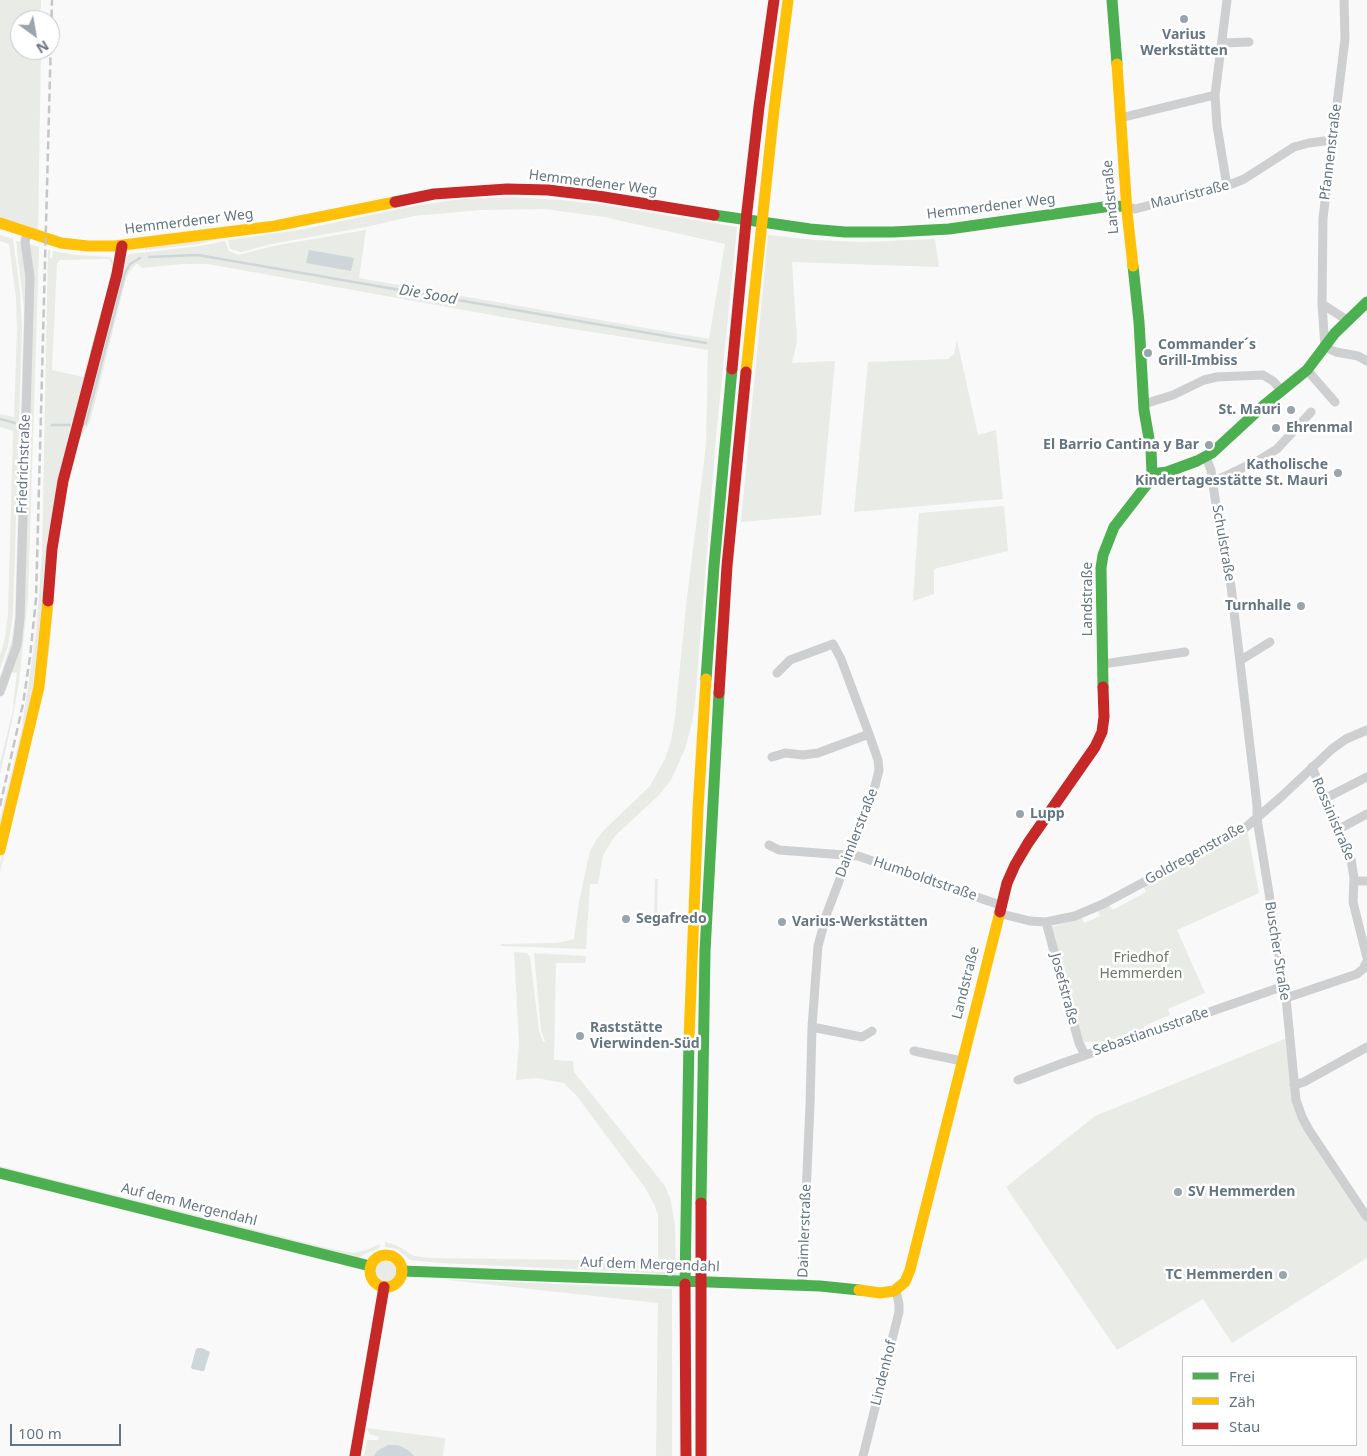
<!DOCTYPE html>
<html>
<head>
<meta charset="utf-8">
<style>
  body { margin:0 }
  #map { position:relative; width:1367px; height:1456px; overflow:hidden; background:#f9f9f9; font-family:"Noto Sans",sans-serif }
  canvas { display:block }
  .legend { position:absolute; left:1182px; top:1356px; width:175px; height:90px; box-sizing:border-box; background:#fff; border:1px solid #c1c8cd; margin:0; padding:6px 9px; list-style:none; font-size:15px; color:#657683 }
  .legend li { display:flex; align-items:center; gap:10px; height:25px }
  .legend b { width:25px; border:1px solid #c1c8cd }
  .north { position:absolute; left:10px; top:10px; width:50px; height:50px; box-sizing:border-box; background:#fff; border:1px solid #c1c8cd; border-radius:50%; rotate:148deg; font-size:14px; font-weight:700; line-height:20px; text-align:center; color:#657683 }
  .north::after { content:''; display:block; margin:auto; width:18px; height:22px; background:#99a4ac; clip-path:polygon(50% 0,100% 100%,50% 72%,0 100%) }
  .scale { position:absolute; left:10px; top:1424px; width:111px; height:22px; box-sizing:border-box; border:2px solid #657683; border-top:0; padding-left:6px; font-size:15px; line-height:18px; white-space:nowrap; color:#657683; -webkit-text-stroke:4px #fff; paint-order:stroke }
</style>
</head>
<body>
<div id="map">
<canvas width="1367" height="1456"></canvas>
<ul class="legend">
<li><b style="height:6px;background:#4caf50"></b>Frei</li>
<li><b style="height:6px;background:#ffc107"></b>Zäh</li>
<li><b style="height:6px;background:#c62828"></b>Stau</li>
</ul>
<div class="north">N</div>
<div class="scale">100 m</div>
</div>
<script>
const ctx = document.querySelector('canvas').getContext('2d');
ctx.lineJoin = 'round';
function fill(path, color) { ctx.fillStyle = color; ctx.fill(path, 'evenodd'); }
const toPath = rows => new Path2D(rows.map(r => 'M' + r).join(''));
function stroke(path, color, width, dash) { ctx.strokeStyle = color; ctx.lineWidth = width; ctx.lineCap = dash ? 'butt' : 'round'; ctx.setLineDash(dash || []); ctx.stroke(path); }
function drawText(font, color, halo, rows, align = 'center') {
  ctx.font = font + ' "Noto Sans",sans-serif'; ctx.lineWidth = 5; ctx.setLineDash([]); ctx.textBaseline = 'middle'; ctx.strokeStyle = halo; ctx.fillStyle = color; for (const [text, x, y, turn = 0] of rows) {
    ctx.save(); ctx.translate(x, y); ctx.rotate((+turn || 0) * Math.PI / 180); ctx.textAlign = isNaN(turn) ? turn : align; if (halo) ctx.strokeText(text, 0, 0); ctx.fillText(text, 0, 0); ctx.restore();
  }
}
fill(toPath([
  [0,0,41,0,41,20,20,20,20,50,41,50,38,232,0,218],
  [511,197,561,200,605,205,737,227,716,437,695,703,692,723,685,749,671,780,659,795,615,836,603,855,598,884,590,884,586,949,500,946,502,944,557,943,574,939,579,902,590,851,597,839,605,829,650,786,665,759,671,741,675,717,687,597,702,478,706,444,708,350,553,326,208,264,182,264,142,268,137,263,129,272,126,278,90,422,78,442,68,481,58,539,50,643,43,692,0,872,0,864,41,692,48,643,57,539,66,482,127,257,129,254,200,246,225,241,229,251,238,255,273,246,366,230,359,278,709,339,725,244,604,217,545,209,480,210,414,216,366,227,271,244,241,252,230,249,228,240,299,230,414,206,461,199],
  [0,235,13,239,20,292,22,328,13,614,8,646,0,669,0,656,5,638,8,614,13,431,0,427,0,414,14,417,17,330,16,298,9,244,0,241],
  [768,235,816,240,863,242,935,239,939,267,792,262,797,342,792,363,835,361,821,515,741,522],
  [222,238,199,244,145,250,145,248],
  [16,241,22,242,27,273,17,614,15,639,0,682,0,677,12,639,15,614,24,308],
  [29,244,39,247,28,598,19,681,15,706,8,739,0,774,0,763,14,706,13,704,17,673,11,672,19,648,34,277],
  [48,250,50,250,50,258,52,258,53,251,75,255,111,257,113,262,113,270,74,422,72,421,69,431,71,432,33,698,0,833,0,819,21,733,36,633,42,555],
  [109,259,112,266,110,280,83,377,52,370,57,263,60,260],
  [957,340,978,435,996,430,1003,499,854,512,868,362,948,359,954,354],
  [1004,506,1008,551,934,569,934,594,913,601,919,513],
  [1247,829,1259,893,1177,930,1205,993,1168,1009,1170,1015,1144,1026,1144,1030,1108,1041,1084,1042,1079,1034,1051,927,1082,918,1084,923,1100,916,1098,911,1109,905,1113,910,1146,892,1143,886],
  [655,879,658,879,657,914,655,915,654,913],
  [514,952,527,953,530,957,539,1031,543,1042,545,1041,541,1030,534,953,586,956,585,963,556,963,554,1060,573,1061,574,1072,665,1186,670,1198,675,1224,676,1275,633,1272,440,1263,410,1260,397,1249,385,1247,385,1242,396,1245,414,1256,431,1258,658,1261,658,1215,654,1204,646,1189,577,1096,564,1083,536,1078,516,1080,519,1043],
  [1287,1038,1292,1092,1350,1198,1367,1222,1367,1258,1232,1343,1203,1299,1117,1350,1006,1187,1095,1116],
  [0,1166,332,1249,354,1253,369,1249,380,1244,380,1248,365,1254,359,1258,0,1170],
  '375 1272a11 11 0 1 1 22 0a11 11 0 1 1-22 0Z',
  [439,1279,672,1289,672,1456,656,1456,658,1303],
  [366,1428,445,1438,443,1456,364,1456,367,1440,378,1440,379,1437,370,1434]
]), '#e8ebe6');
fill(toPath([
  [309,250,354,258,351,271,306,263],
  [198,1348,202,1348,210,1352,204,1371,202,1371,192,1369,191,1367,196,1349],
  [388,1445,398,1445,408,1450,414,1456,374,1456,377,1451]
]), '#ced6d9');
stroke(toPath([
  [149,257,198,255,706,343],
  [0,419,15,423],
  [52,425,70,425],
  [82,426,86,423,125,273,130,264,140,258]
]), '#ced6d9', 2.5);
stroke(toPath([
  [1227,0,1215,95,1217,126,1227,186],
  [1344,0,1345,39,1323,218,1322,304,1325,347,1336,352,1358,356,1367,361],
  [1222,43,1249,42],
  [1120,118,1215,95],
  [1126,206,1135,209,1232,184,1244,179,1294,147,1309,143,1332,140],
  [1322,304,1347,320],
  [1307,370,1335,402],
  [1144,404,1173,395,1204,380,1217,377,1263,375,1273,381,1282,391],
  [1206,457,1211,470,1221,540,1231,586,1257,805,1257,819,1286,998,1296,1100,1302,1117,1309,1130,1367,1217],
  [1213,482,1259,460,1277,449,1311,412],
  [1241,660,1270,642],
  [1103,664,1185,652],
  [777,673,790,660,833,644,841,659,869,734,878,760,879,770,875,786,827,913,818,946,812,1027,810,1105,802,1285],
  [0,692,17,645,20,618,30,277,25,242,27,233],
  [772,757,785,753,803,755,818,753,869,734],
  [1312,767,1351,859,1354,878,1353,902,1367,958],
  [1326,798,1367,777],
  [1339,829,1367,814],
  [769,845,779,850,858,856,1000,905],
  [1354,881,1367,881],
  [998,913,1030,921,1046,922,1075,916,1103,904,1245,828,1281,797,1332,749,1346,739,1367,730],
  [1046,922,1079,1043,1085,1055],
  [1286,998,1357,974,1363,969,1367,961],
  [812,1027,862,1037,872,1031],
  [914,1051,962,1061],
  [1018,1080,1063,1063,1284,986],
  [1294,1085,1304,1082,1367,1047],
  [863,1456,899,1312,899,1304,896,1290]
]), '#cecfd0', 9);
stroke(toPath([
  [1112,0,1117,64],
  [714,215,810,229,845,232,893,232,949,229,1104,207,1126,206],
  [1152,474,1167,472,1197,461,1212,453,1263,406,1307,370,1335,333,1367,302],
  [706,679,714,566,732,369],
  [1103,687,1101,568,1103,555,1114,527,1148,483,1152,474,1151,450,1144,410,1139,322,1133,266],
  [0,1173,370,1266],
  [701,1203,705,951,719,693],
  [402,1271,820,1286,859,1290],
  [685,1284,689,1039]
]), '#4caf50', 11);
stroke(toPath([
  [1117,64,1127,212,1133,266],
  [0,223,61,243,88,246,115,246,275,226,395,202],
  [746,372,774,110,788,0],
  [0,850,39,687,48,601],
  [689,1039,698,809,706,679],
  '370 1271a16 16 0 1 1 32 0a16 16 0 1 1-32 0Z',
  [859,1290,880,1293,894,1291,905,1282,910,1270,1000,912]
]), '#ffc107', 11);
stroke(toPath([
  [395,202,434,194,507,189,548,190,598,196,714,215],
  [732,369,747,211,759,107,774,0],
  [48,601,52,549,63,481,117,274,122,246],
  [719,693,727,566,746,372],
  [1000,912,1007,883,1015,865,1028,843,1095,747,1102,732,1104,717,1103,687],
  [701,1203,701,1456],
  [685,1284,686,1456],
  [355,1456,384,1287]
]), '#c62828', 11);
stroke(toPath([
  [0,806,23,704,30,657,36,599,52,0]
]), '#c3c5c6', 2.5, [8, 4]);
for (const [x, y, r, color] of [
  [1184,19,5,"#99a4ac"],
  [1148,353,5,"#99a4ac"],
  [1291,410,5,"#99a4ac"],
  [1276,428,5,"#99a4ac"],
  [1209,445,5,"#99a4ac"],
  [1338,473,5,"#99a4ac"],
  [1301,606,5,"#99a4ac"],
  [1020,814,5,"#99a4ac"],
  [626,919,5,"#99a4ac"],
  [782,922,5,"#99a4ac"],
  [580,1036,5,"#99a4ac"],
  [1178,1192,5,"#99a4ac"],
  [1283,1275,5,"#99a4ac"]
]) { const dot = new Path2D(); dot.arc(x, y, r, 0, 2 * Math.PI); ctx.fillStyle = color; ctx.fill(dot); stroke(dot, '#fff', 2); }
drawText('bold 14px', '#657683', '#fff', [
  ["Varius",1184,35,"center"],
  ["Werkstätten",1184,51,"center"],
  ["Commander´s",1158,345],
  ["Grill-Imbiss",1158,361],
  ["St. Mauri",1281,410,"right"],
  ["Ehrenmal",1286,428],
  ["El Barrio Cantina y Bar",1199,445,"right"],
  ["Katholische",1328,465,"right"],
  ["Kindertagesstätte St. Mauri",1328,481,"right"],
  ["Turnhalle",1291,606,"right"],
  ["Lupp",1030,814],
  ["Segafredo",636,919],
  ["Varius-Werkstätten",792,922],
  ["Raststätte",590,1028],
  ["Vierwinden-Süd",590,1044],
  ["SV Hemmerden",1188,1192],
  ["TC Hemmerden",1273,1275,"right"]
], 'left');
drawText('14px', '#657683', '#fff', [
  ["Pfannenstraße",1331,152,-83],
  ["Hemmerdener Weg",593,183,7],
  ["Mauristraße",1190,195,-14],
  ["Landstraße",1111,197,-95],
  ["Hemmerdener Weg",991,207,-7],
  ["Hemmerdener Weg",189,222,-7],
  ["Friedrichstraße",24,464,-88],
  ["Schulstraße",1223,543,80],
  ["Landstraße",1088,599,-90],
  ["Rossinistraße",1333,819,67],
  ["Daimlerstraße",857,833,-69],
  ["Goldregenstraße",1195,854,-29],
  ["Humboldtstraße",925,879,19],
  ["Buscher Straße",1277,951,81],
  ["Landstraße",966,983,-76],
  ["Josefstraße",1064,989,75],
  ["Sebastianusstraße",1151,1032,-19],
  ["Auf dem Mergendahl",189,1205,14],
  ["Daimlerstraße",805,1231,-88],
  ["Auf dem Mergendahl",650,1265,2],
  ["Lindenhof",884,1373,-76]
]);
drawText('14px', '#687a64', '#fff', [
  ["Friedhof",1141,958],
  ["Hemmerden",1141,974]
]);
drawText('italic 15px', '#60757c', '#fff', [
  ["Die Sood",428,295,10]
]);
</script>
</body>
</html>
